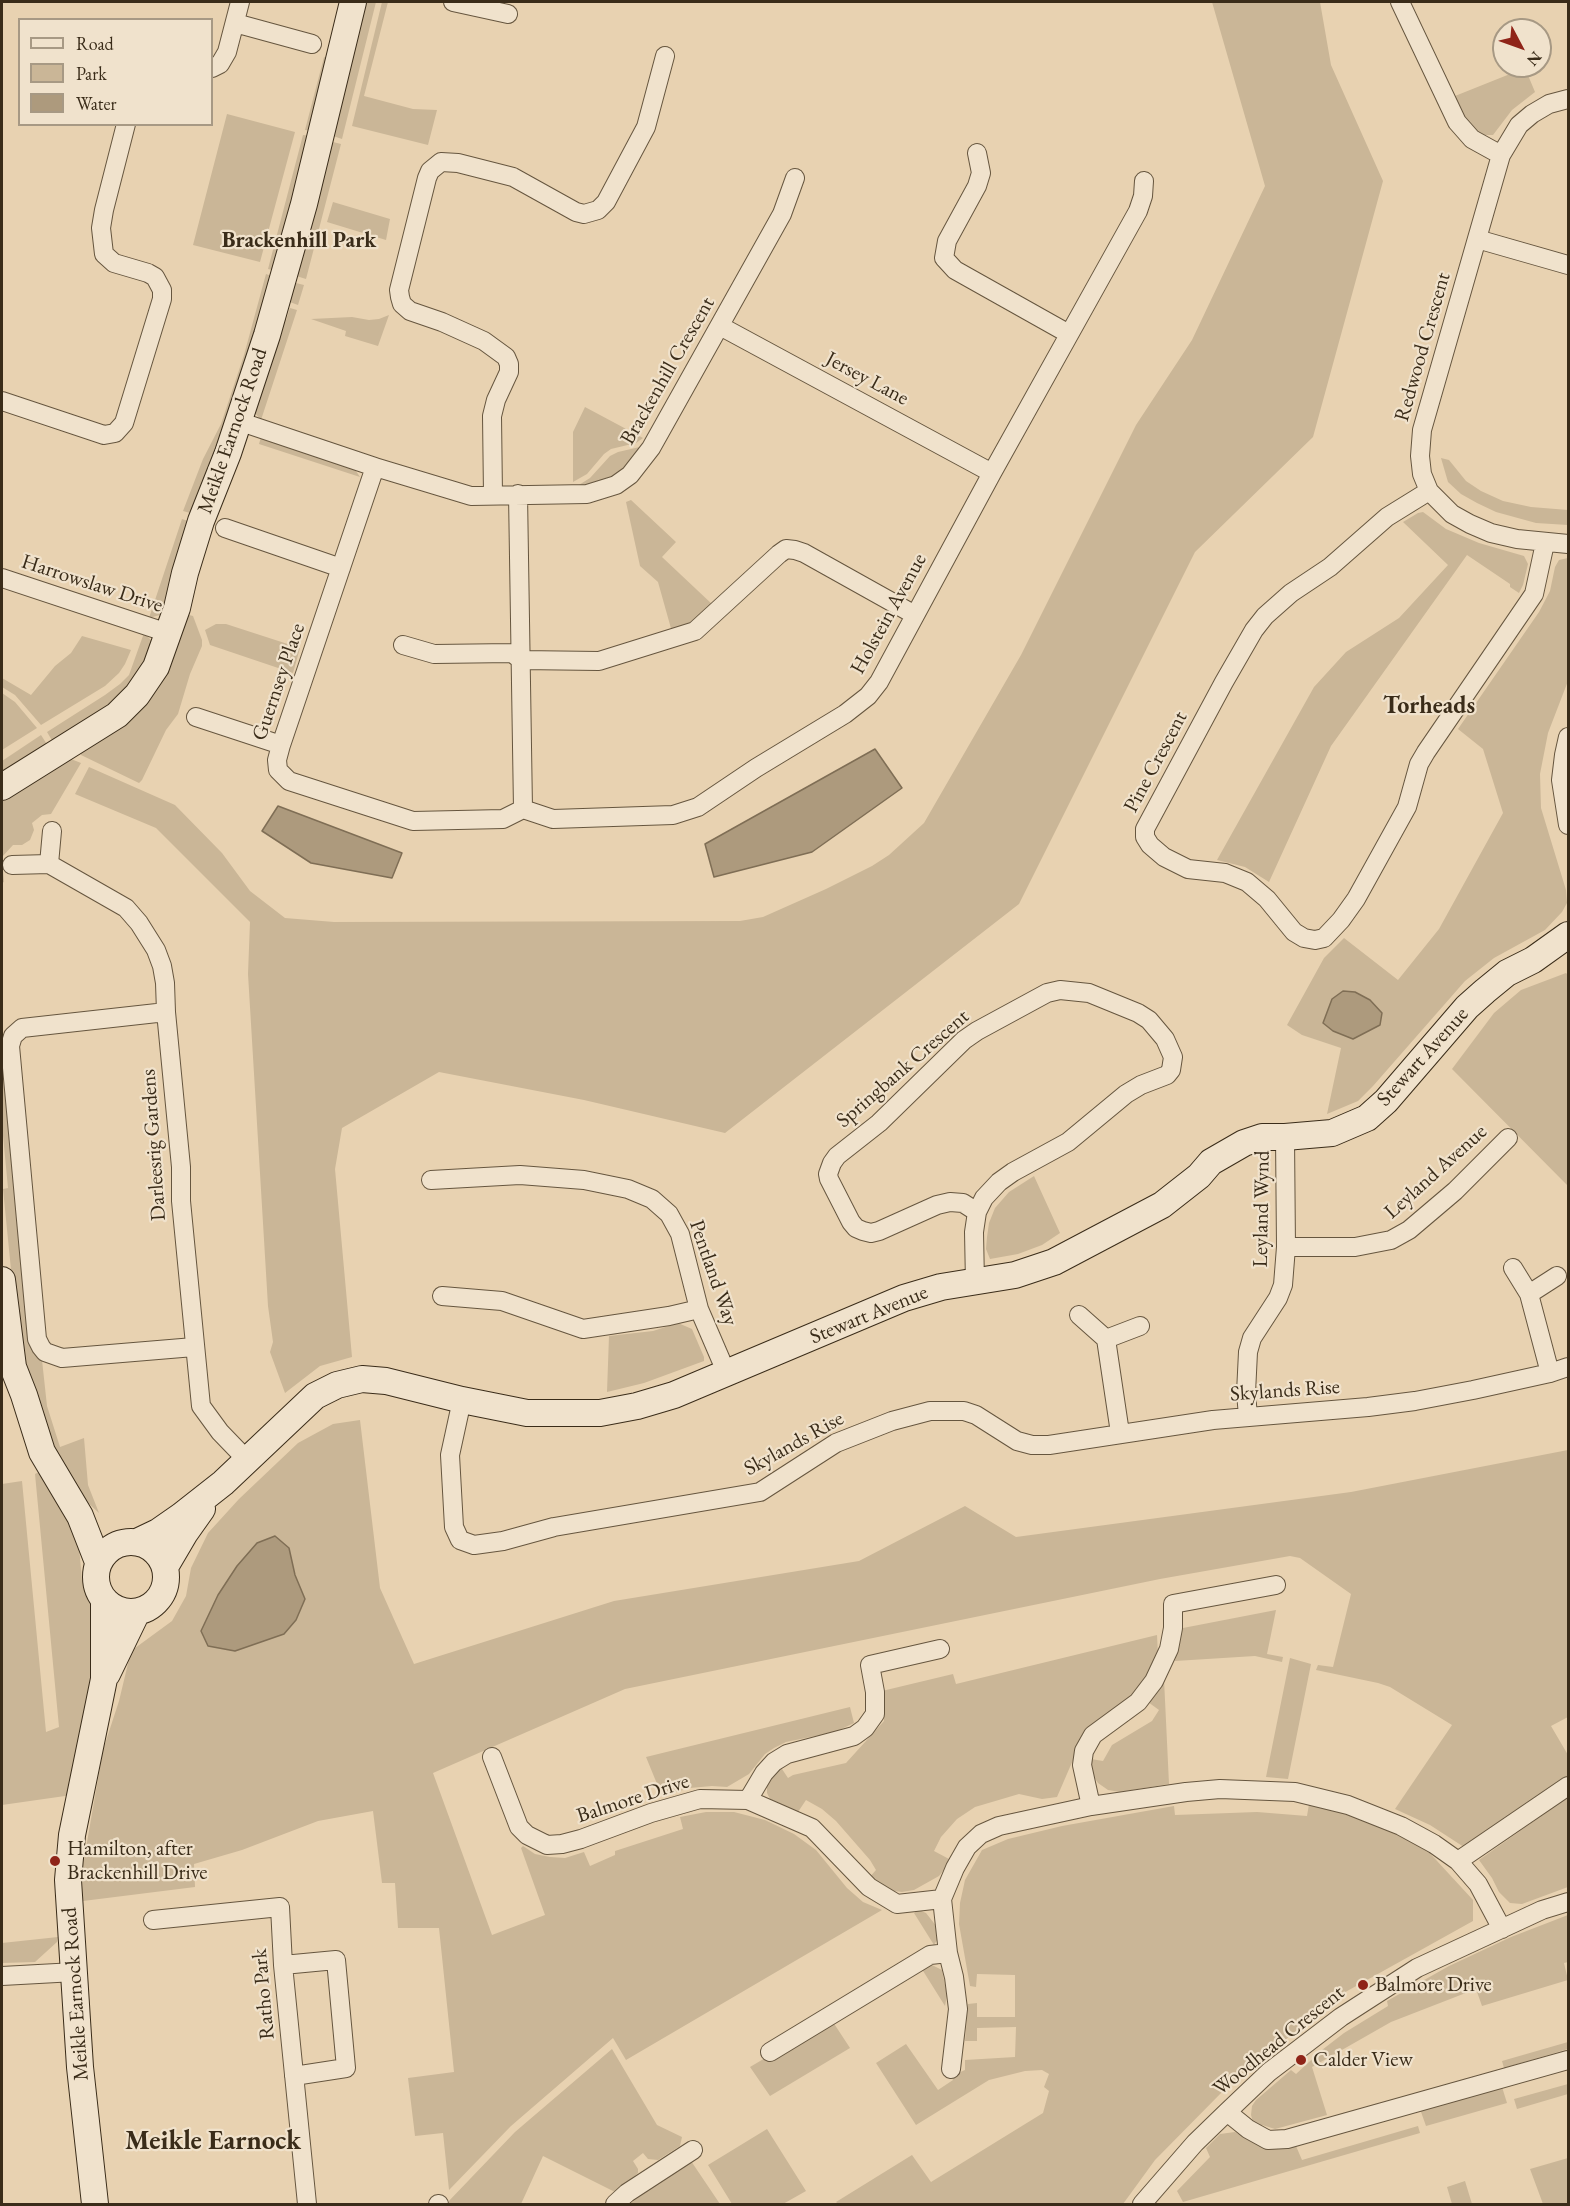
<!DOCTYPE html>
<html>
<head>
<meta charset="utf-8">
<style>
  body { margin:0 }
  #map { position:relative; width:1570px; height:2206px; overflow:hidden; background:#e8d2b1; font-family:"EB Garamond",serif }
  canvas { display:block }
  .frame { position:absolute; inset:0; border:3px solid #3a2c19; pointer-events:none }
  .legend { position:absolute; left:18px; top:18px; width:195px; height:108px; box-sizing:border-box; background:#f0e2cc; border:2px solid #a79984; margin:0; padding:8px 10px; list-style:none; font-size:18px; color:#3a2c19 }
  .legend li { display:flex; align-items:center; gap:12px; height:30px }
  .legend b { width:30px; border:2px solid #a79984 }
  .north { position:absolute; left:1492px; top:18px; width:60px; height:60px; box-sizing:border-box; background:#f0e2cc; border:2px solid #a79984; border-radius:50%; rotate:131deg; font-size:16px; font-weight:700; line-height:24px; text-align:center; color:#3a2c19 }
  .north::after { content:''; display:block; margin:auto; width:21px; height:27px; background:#8f2418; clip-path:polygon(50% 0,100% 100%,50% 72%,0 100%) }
</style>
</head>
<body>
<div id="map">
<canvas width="1570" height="2206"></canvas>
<div class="frame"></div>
<ul class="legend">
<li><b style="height:8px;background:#f0e2cc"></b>Road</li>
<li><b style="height:16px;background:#cab697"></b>Park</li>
<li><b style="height:16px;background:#ad9a7d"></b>Water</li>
</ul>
<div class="north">N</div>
</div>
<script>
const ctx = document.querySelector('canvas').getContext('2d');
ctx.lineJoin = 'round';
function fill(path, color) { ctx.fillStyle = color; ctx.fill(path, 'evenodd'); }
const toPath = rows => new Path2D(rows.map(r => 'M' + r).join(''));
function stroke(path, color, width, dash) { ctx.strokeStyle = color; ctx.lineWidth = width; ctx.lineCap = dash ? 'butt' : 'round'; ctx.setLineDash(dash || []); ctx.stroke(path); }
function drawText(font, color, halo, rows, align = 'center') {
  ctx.font = font + ' "EB Garamond",serif'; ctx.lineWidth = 4.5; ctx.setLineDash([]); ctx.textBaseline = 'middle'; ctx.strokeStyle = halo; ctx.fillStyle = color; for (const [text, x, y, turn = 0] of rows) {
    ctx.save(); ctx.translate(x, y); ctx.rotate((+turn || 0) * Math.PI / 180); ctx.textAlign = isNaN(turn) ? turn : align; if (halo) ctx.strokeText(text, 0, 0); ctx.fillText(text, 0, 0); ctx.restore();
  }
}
fill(toPath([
  [362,2,376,2,342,139,330,135],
  [382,2,388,2,364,96,413,109,437,110,428,145,352,126],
  [1212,2,1320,2,1331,65,1383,181,1313,437,1195,552,1019,904,725,1133,584,1100,439,1072,342,1128,335,1169,352,1357,320,1366,285,1393,270,1352,273,1342,268,1306,248,974,250,922,156,828,75,794,89,767,175,805,222,853,250,891,285,918,334,922,740,921,763,917,826,889,872,866,889,855,924,823,1021,655,1136,425,1192,340,1265,186],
  [324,57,330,59,313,131,305,130],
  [1525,68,1535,92,1512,110,1493,135,1486,135,1486,139,1481,137,1464,117,1455,96],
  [227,114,295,132,260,262,193,245],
  [303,135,312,136,306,160,292,198,276,271,268,269],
  [329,141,341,144,306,279,293,275],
  [333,202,390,219,386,240,327,222],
  [266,274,274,277,231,414,190,513,183,511,203,459,221,424,244,355],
  [292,282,304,285,298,305,287,301],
  [290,308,297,310,261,420,254,412,282,319,286,320],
  [389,315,378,346,345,336,346,331,311,319,352,317,369,320,379,319],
  [585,407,643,438,636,443,611,449,604,454,587,474,573,482,573,432],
  [261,437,354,468,360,477,259,444],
  [644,446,631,463,612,478,602,482,574,488,590,478,610,456,618,452],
  [1441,458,1449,460,1466,481,1481,491,1503,501,1531,507,1568,510,1568,525,1536,523,1496,512,1477,503,1461,494,1448,482],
  [631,500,676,542,662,557,713,605,700,620,672,632,658,582,640,566,626,502],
  [1423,512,1446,529,1479,543,1524,556,1528,564,1523,585,1519,593,1510,587,1510,584,1467,555,1331,746,1269,882,1245,867,1217,860,1314,687,1346,652,1399,618,1448,565,1403,522,1418,513],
  [182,519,188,521,165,610,160,615,149,618],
  [1568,558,1568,681,1548,733,1540,774,1541,808,1566,890,1567,903,1562,912,1545,930,1494,958,1465,981,1373,1086,1358,1101,1327,1114,1341,1048,1302,1035,1287,1025,1324,958,1344,938,1398,980,1439,929,1503,813,1483,749,1458,729,1539,612,1550,591,1555,567,1559,560],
  [185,614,193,616,202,640,202,646,190,674,178,714,166,730,142,780,139,783,81,755,79,752],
  [216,624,226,624,300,648,293,673,210,645,205,630],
  [144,633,151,640,152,652,122,698,53,742,47,732,105,695,120,684,129,675],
  [82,636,131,650,125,664,119,673,105,686,41,725,15,695,2,687,2,678,31,695,55,666,71,653],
  [2,693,15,702,37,728,2,750],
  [41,735,50,749,2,778,2,761],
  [66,757,81,763,51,814,42,815,32,823,34,830,30,840,22,845,13,845,2,857,4,882,2,883,2,800],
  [1566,973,1568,975,1568,1186,1452,1069,1494,1013,1521,990],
  [2,1074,6,1074,34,1354,42,1360,47,1406,60,1447,84,1438,88,1485,99,1513,85,1500,73,1483,57,1452,52,1453,18,1340,3,1189,8,1188,2,1125],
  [1034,1176,1060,1233,1042,1245,1018,1254,990,1259,986,1249,987,1237,989,1223,995,1208,1009,1192],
  [678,1323,692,1329,704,1357,704,1361,644,1383,607,1392,609,1336,653,1331],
  [360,1420,380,1588,414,1664,614,1601,859,1561,965,1506,1016,1537,1351,1492,1568,1450,1568,1717,1551,1726,1568,1755,1568,1777,1467,1849,1430,1825,1395,1809,1452,1725,1390,1687,1378,1683,1316,1670,1318,1665,1333,1667,1351,1594,1300,1558,1290,1556,1160,1579,625,1689,433,1773,492,1935,545,1915,521,1848,523,1846,535,1854,550,1857,565,1858,584,1852,590,1866,615,1855,615,1851,683,1829,680,1817,706,1812,734,1812,765,1820,794,1834,816,1850,847,1888,863,1902,882,1910,626,2060,613,2038,511,2126,449,2190,443,2133,415,2136,408,2078,454,2072,439,1928,398,1928,395,1883,382,1883,373,1811,318,1821,242,1850,194,1864,195,1887,83,1901,82,1871,103,1750,119,1701,131,1651,172,1621,186,1596,191,1568,208,1533,239,1499,298,1443,333,1424],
  [39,1472,72,1528,79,1546,82,1581,93,1610,98,1656,72,1795,2,1805,2,1484,22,1481,46,1732,59,1727,35,1474],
  [1276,1610,1267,1654,1283,1657,1282,1662,1255,1656,1175,1661,1178,1632,1183,1628],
  [1157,1635,1158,1655,1146,1681,1128,1701,1096,1721,1086,1730,1057,1797,1042,1799,1019,1794,975,1807,957,1819,941,1837,934,1851,949,1859,947,1866,939,1876,914,1890,902,1892,886,1890,868,1879,876,1870,870,1860,836,1821,822,1809,806,1800,798,1812,770,1799,767,1793,767,1785,780,1766,788,1778,793,1775,846,1763,884,1721,882,1691,953,1674,956,1684],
  [1290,1658,1311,1664,1288,1779,1266,1777],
  [1164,1679,1169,1784,1120,1792,1108,1790,1098,1783,1092,1774,1091,1759,1103,1761,1112,1745,1152,1721,1159,1710,1148,1702],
  [850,1707,854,1723,835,1732,786,1742,774,1748,765,1754,749,1774,727,1787,712,1786,690,1788,662,1796,646,1757],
  [1568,1797,1568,1887,1522,1904,1510,1903,1499,1892,1492,1878,1479,1860],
  [1309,1804,1340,1811,1379,1826,1426,1849,1473,1900,1473,1921,1340,1995,1225,2089,1155,2160,1123,2204,838,2204,836,2202,912,2155,931,2182,1043,2113,1049,2091,1044,2087,1049,2074,1042,2070,1025,2071,989,2080,916,2125,876,2063,906,2044,938,2090,953,2080,951,2076,965,2070,965,2060,1015,2057,1016,2027,977,2028,977,2041,965,2041,968,2004,977,2003,977,2017,1015,2017,1015,1975,977,1974,976,1987,970,1986,959,1924,960,1903,965,1880,982,1850,1008,1839,1062,1826,1174,1806,1175,1815,1257,1812,1307,1816],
  [919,1910,926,1913,937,1927,939,1937,934,1945,914,1913],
  [1568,1915,1568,1962,1564,1963,1568,1980,1482,2006,1476,1989,1391,2022,1312,2067,1327,2115,1275,2129,1262,2125,1258,2127,1253,2122,1251,2115,1252,2106,1256,2100,1291,2070,1296,2074,1322,2050,1344,2033,1388,2006,1387,2001,1449,1966,1511,1937],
  [58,1937,57,1942,35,1962,2,1963,2,1943],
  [930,1964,942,1970,947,1995,945,2006,920,1966],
  [831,2019,850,2048,770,2096,750,2067],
  [1568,2042,1568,2049,1504,2068,1502,2061],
  [612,2049,657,2125,682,2137,680,2146,658,2160,648,2159,643,2153,633,2161,638,2169,638,2173,617,2193,543,2156,521,2204,446,2204,515,2132],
  [1568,2084,1568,2094,1517,2109,1514,2099],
  [1502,2087,1507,2103,1426,2126,1420,2109],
  [1418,2126,1420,2133,1183,2202,1177,2191,1210,2157,1206,2148,1220,2134,1235,2132,1263,2147,1277,2149,1296,2146,1302,2160],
  [767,2129,806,2191,783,2204,732,2204,708,2165],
  [689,2158,720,2204,630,2204,672,2169],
  [1568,2158,1568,2204,1543,2204,1530,2169],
  [1465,2181,1472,2204,1452,2204,1447,2187]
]), '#cab697');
const water = toPath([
  [875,749,902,788,812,852,714,877,705,844,875,749],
  [278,806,402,853,392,878,311,863,262,831,278,806],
  [1343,991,1355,992,1370,1000,1382,1013,1380,1025,1353,1039,1333,1031,1323,1023,1332,999,1343,991],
  [275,1536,289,1548,295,1575,305,1599,296,1620,284,1634,235,1651,208,1646,201,1631,218,1595,237,1566,257,1543,275,1536]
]);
fill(water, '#ad9a7d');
stroke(water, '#7f6e55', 1.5);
const street = toPath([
  [453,2,508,14],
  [1400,2,1457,122,1472,139,1501,155],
  [235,23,312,44],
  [212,68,220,64,227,52,240,2],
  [1568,99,1549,104,1532,114,1519,125,1501,155,1422,430,1420,456,1422,474,1429,491,1452,514,1470,524,1491,533,1517,539,1568,544],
  [977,153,981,173,977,186,947,241,944,258,955,270,1069,334],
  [1477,239,1568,265],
  [720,326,992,473],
  [2,401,104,435,115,433,124,423,162,299,162,290,155,277,148,273,114,263,104,254,101,228,104,210,126,124],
  [238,421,375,467,471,496,587,494,616,485,630,475,651,448,782,214,795,178],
  [375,467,281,745,277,760,278,770,289,781,413,821,503,819,523,809],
  [1429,491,1387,517,1330,567,1291,593,1265,616,1254,630,1224,682,1145,829,1145,837,1150,845,1164,857,1188,869,1225,873,1247,882,1267,899,1294,932,1304,938,1315,940,1324,938,1341,920,1356,899,1407,807,1419,764,1426,752,1534,594,1545,543],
  [518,494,523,809,553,819,673,815,698,807,756,768,845,714,868,696,879,682,992,473,1138,211,1143,196,1144,181],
  [493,495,492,416,496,400,509,372,509,364,506,357,484,341,442,322,410,311,402,304,400,297,399,290,427,178,430,171,441,162,458,163,513,177,576,212,584,214,598,210,606,202,646,127,665,56],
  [225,528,341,568],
  [2,578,168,633],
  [403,645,434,654,512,653,521,660,599,661,695,631,779,554,786,549,795,550,804,553,915,615],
  [196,717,281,745],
  [1568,737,1564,755,1561,780,1568,825],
  [49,864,52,831],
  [12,865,49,864,126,908,139,923,156,950,162,966,165,983,166,1012,181,1167,181,1201,201,1406,220,1432,247,1460],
  [166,1012,22,1028,13,1036,10,1046,37,1339,41,1347,45,1352,62,1358,194,1347],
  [431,1180,520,1175,584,1180,628,1189,652,1199,669,1214,680,1234,699,1309,727,1374],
  [1286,1247,1355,1247,1391,1240,1409,1230,1455,1191,1508,1138],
  [1513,1268,1529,1294,1550,1373],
  [975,1283,974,1232,977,1212,963,1203,950,1202,937,1205,879,1231,871,1233,863,1231,856,1228,851,1222,829,1179,828,1174,832,1163,837,1156,879,1123,964,1040,977,1031,1047,993,1060,990,1089,993,1138,1013,1149,1020,1165,1039,1173,1057,1171,1070,1167,1075,1141,1085,1126,1094,1068,1142,1013,1172,999,1182,984,1198,977,1212],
  [1529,1294,1557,1276],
  [442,1296,502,1301,583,1329,669,1316,699,1309],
  [1079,1315,1106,1339,1140,1326],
  [1106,1339,1120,1433],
  [462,1400,450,1455,454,1527,460,1540,474,1545,503,1541,554,1527,760,1492,836,1443,892,1421,930,1411,964,1411,976,1415,1017,1441,1032,1445,1049,1445,1213,1420,1368,1407,1415,1401,1473,1390,1550,1373,1568,1367],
  [1248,1416,1246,1393,1248,1352,1252,1338,1278,1298,1283,1285,1286,1247,1285,1137],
  [492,1757,519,1827,527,1835,547,1845,562,1844,581,1839,651,1813,700,1799,748,1800,812,1828,869,1887,897,1904,942,1899,955,1868,967,1847,981,1834,999,1826,1091,1806,1186,1792,1220,1789,1295,1792,1348,1805,1401,1826,1434,1844,1458,1861,1478,1884,1502,1929],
  [748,1800,764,1773,774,1762,787,1754,854,1736,865,1728,875,1714,875,1692,870,1665,940,1649],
  [1091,1806,1082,1765,1084,1751,1093,1735,1138,1702,1154,1681,1169,1649,1173,1628,1173,1604,1276,1585],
  [1458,1861,1568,1786],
  [942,1899,948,1953,954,1977,958,2009,951,2069],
  [153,1920,280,1907,283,1965,307,2204],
  [283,1965,336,1960,346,2068,294,2076],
  [2,1976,75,1972],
  [770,2052,930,1955,948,1953],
  [1227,2112,1248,2129,1268,2140,1287,2139,1568,2060],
  [438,2204,439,2204],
  [615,2204,627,2193,693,2150],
  [1142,2204,1195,2143,1227,2112,1269,2072,1341,2017,1417,1968,1542,1910,1568,1902]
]);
const secondary = toPath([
  [2,787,117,715,137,695,156,667,177,608,185,573,201,521,228,453,267,335,304,204,353,2],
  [2,1280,13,1367,24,1395,42,1452,80,1516,98,1562],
  '96 1577a35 35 0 1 1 70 0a35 35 0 1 1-70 0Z',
  [137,1542,158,1532,181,1516,223,1483,315,1396,337,1385,362,1379,386,1381,462,1400,527,1413,600,1413,637,1406,674,1395,904,1298,941,1287,1015,1275,1054,1262,1162,1205,1199,1176,1211,1162,1244,1143,1262,1137,1285,1137,1332,1133,1367,1118,1386,1101,1467,1007,1485,991,1507,973,1533,960,1568,935],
  [165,1567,185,1533,202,1509],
  [107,1674,137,1612],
  [95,2204,80,2067,68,1880,72,1835,104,1679,104,1600]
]);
stroke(street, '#66563f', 20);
stroke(secondary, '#3a2c19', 28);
stroke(street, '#f0e2cc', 18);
stroke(secondary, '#f0e2cc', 26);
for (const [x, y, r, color] of [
  [55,1861,6,"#8f2418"],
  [1363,1985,6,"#8f2418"],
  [1301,2060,6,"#8f2418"]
]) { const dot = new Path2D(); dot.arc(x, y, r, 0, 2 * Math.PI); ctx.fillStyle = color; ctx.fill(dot); stroke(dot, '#f0e2cc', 2); }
drawText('21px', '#3a2c19', '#f0e2cc', [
  ["Redwood Crescent",1423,347,-74],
  ["Brackenhill Crescent",668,371,-60],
  ["Jersey Lane",867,379,28],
  ["Meikle Earnock Road",233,431,-71],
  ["Harrowslaw Drive",92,584,18],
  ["Holstein Avenue",889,614,-61],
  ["Guernsey Place",279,682,-71],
  ["Pine Crescent",1156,762,-62],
  ["Stewart Avenue",1423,1057,-48],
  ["Springbank Crescent",903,1069,-41],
  ["Darleesrig Gardens",154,1145,-94],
  ["Leyland Avenue",1436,1172,-42],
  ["Leyland Wynd",1262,1209,-89],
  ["Pentland Way",713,1273,71],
  ["Stewart Avenue",869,1315,-22],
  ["Skylands Rise",1285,1391,-4],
  ["Skylands Rise",794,1444,-29],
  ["Balmore Drive",633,1799,-18],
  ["Meikle Earnock Road",76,1994,-94],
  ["Ratho Park",264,1994,-95],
  ["Woodhead Crescent",1279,2041,-39]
]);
drawText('21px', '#3a2c19', '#f0e2cc', [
  ["Hamilton, after",67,1849],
  ["Brackenhill Drive",67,1873],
  ["Balmore Drive",1375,1985],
  ["Calder View",1313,2060]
], 'left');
drawText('bold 22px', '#3a2c19', '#f0e2cc', [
  ["Brackenhill Park",299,241]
]);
drawText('bold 24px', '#3a2c19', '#f0e2cc', [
  ["Torheads",1429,706]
]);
drawText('bold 27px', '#3a2c19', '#f0e2cc', [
  ["Meikle Earnock",213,2142]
]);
</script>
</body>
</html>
